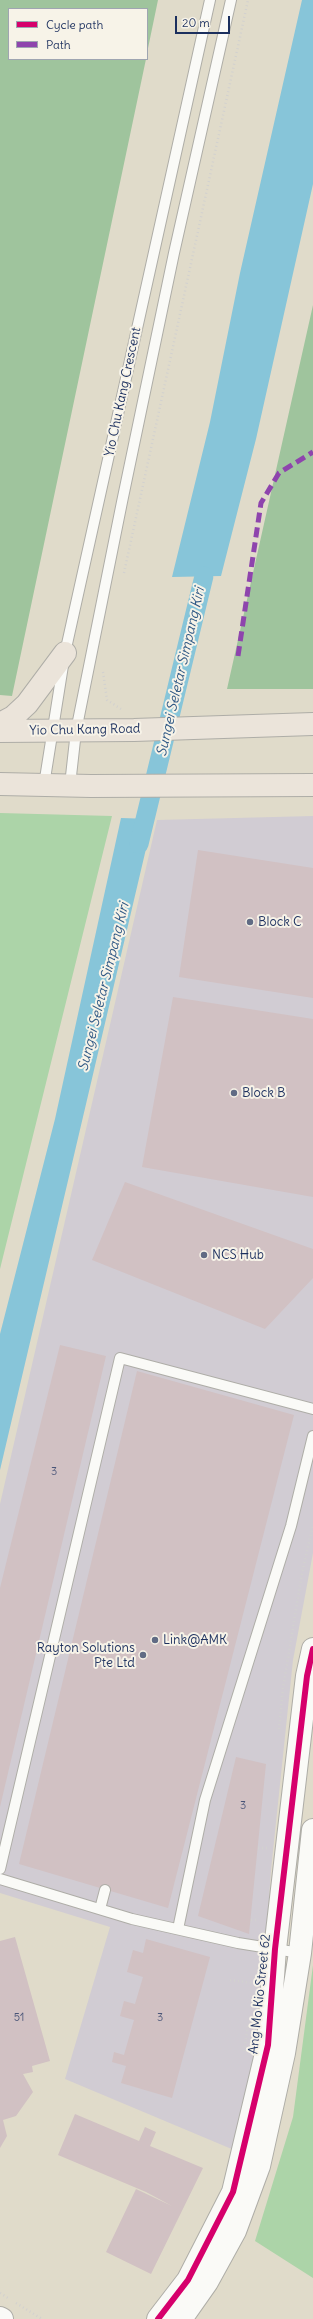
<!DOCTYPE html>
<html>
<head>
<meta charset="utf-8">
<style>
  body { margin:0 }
  #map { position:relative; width:313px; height:2319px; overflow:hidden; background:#e0dbca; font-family:Delius,sans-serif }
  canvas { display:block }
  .legend { position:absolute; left:8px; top:8px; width:140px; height:52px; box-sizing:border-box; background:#f7f3e8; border:1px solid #9fa5b1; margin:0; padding:5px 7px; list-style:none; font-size:12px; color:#1b2f5e }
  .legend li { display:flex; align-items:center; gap:8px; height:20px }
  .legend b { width:20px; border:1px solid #9fa5b1 }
  .scale { position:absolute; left:175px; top:16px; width:55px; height:18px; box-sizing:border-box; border:2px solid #1b2f5e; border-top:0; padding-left:5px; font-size:12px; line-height:14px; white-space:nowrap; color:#1b2f5e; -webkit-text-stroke:3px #f7f3e8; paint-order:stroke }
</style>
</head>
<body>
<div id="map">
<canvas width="313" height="2319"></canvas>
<ul class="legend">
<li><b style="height:5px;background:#d6006c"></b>Cycle path</li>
<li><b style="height:5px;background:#8e44ad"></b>Path</li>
</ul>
<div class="scale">20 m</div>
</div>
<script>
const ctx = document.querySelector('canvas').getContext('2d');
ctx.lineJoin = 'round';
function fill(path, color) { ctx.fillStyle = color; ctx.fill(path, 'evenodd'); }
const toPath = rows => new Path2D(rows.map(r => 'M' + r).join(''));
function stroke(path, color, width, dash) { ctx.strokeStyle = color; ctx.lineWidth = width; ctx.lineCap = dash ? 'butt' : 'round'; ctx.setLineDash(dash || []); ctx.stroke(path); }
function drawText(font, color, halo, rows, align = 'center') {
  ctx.font = font + ' Delius,sans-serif'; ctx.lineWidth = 4; ctx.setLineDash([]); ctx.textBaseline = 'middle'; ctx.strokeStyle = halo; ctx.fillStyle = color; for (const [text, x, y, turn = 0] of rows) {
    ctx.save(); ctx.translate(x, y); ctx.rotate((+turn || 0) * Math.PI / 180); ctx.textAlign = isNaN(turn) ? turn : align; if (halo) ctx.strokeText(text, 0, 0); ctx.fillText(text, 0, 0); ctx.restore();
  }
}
fill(toPath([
  [313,816,313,1553,293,1660,271,1870,259,2045,234,2150,65,2079,110,1927,0,1893,0,1504,157,820]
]), '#d1ccd3');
fill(toPath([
  [0,813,112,816,0,1269],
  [313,1965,313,2278,255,2241,293,2117]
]), '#acd4a8');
fill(toPath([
  [0,0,158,0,147,53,147,9,9,9,9,59,146,59,12,696,0,695],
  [313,305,313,689,227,689]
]), '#9fc49d');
fill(toPath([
  [302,0,313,0,313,184,256,439,221,576,172,577,210,422,240,273],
  [121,818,153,819,0,1470,0,1334,55,1119]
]), '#87c5d9');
stroke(toPath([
  [139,844,204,576]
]), '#87c5d9', 19);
fill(toPath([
  [198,850,313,868,313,998,179,977],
  [173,997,313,1019,313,1197,142,1167],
  [125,1182,313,1249,313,1278,265,1329,92,1260],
  [60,1345,106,1356,0,1807,0,1588],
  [137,1371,294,1415,168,1908,19,1864],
  [236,1757,266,1764,249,1934,198,1916],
  [15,1937,50,2061,32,2066,33,2072,23,2074,33,2092,16,2116,3,2120,7,2136,0,2148,0,1941],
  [146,1939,210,1957,172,2098,121,2083,126,2066,112,2062,114,2052,124,2055,134,2020,120,2016,124,2001,135,2004,143,1977,127,1972,133,1950,143,1953],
  [75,2114,139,2141,145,2127,156,2132,150,2146,203,2168,151,2274,106,2252,136,2189,172,2206,146,2192,58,2155]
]), '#d1c1c3');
const service = toPath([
  [44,785,65,653,210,0],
  [70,785,76,731,122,502,174,253,231,0],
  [0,1869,120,1358,313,1409],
  [0,1879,132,1919,238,1943,300,1953],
  [100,1909,105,1890],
  [178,1929,205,1800,291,1526,313,1436]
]);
const tertiary = toPath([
  [0,2318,2,2319],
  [158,2319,188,2280,233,2192,268,2045,275,1949,307,1676,313,1649],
  [181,2319,207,2282,235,2231,259,2166,284,2053,300,1953,313,1830]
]);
const primary = toPath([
  [0,724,13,717,27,704,65,653],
  [0,731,134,730,313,724],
  [0,784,91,786,313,785]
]);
stroke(service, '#aeada7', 12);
stroke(tertiary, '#aeada7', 24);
stroke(primary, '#aeada7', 24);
stroke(toPath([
  [124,573,248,0],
  [103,672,107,700,121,709],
  [279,1729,283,1688,302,1573,313,1525],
  [258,1848,267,1848],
  [251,1920,258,1920],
  [230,1980,253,1983],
  [244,2051,248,2026],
  [0,2293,8,2298],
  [16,2303,42,2319]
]), '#d2d1cf', 2.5, [1, 3]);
stroke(service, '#fafaf7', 10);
stroke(tertiary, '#fafaf7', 22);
stroke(primary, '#ebe4da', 22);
stroke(toPath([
  [238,656,261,503,279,473,313,452]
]), '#8e44ad', 5, [10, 5]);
stroke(toPath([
  [158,2319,188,2280,233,2192,268,2045,275,1949,307,1676,313,1649]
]), '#d6006c', 6);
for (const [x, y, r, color] of [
  [250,922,4,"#606b84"],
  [234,1093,4,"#606b84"],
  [204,1255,4,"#606b84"],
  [155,1640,4,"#606b84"],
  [143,1655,4,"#606b84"]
]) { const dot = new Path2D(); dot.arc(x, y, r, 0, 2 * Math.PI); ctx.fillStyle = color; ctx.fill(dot); stroke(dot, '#f7f3e8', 1.5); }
drawText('11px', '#485477', null, [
  ["3",54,1472],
  ["3",243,1806],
  ["51",19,2018],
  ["3",160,2018]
]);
drawText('13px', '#1b2f5e', '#f7f3e8', [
  ["Yio Chu Kang Crescent",123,392,-78],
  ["Yio Chu Kang Road",85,730,-1],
  ["Ang Mo Kio Street 62",260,1994,-84]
]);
drawText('13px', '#1b2f5e', '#f7f3e8', [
  ["Block C",258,922],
  ["Block B",242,1093],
  ["NCS Hub",212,1255],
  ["Link@AMK",163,1640],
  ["Rayton Solutions",135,1648,"right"],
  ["Pte Ltd",135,1663,"right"]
], 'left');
drawText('italic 14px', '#305985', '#f7f3e8', [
  ["Sungei Seletar Simpang Kiri",181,672,-77],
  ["Sungei Seletar Simpang Kiri",104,987,-76]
]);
</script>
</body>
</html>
